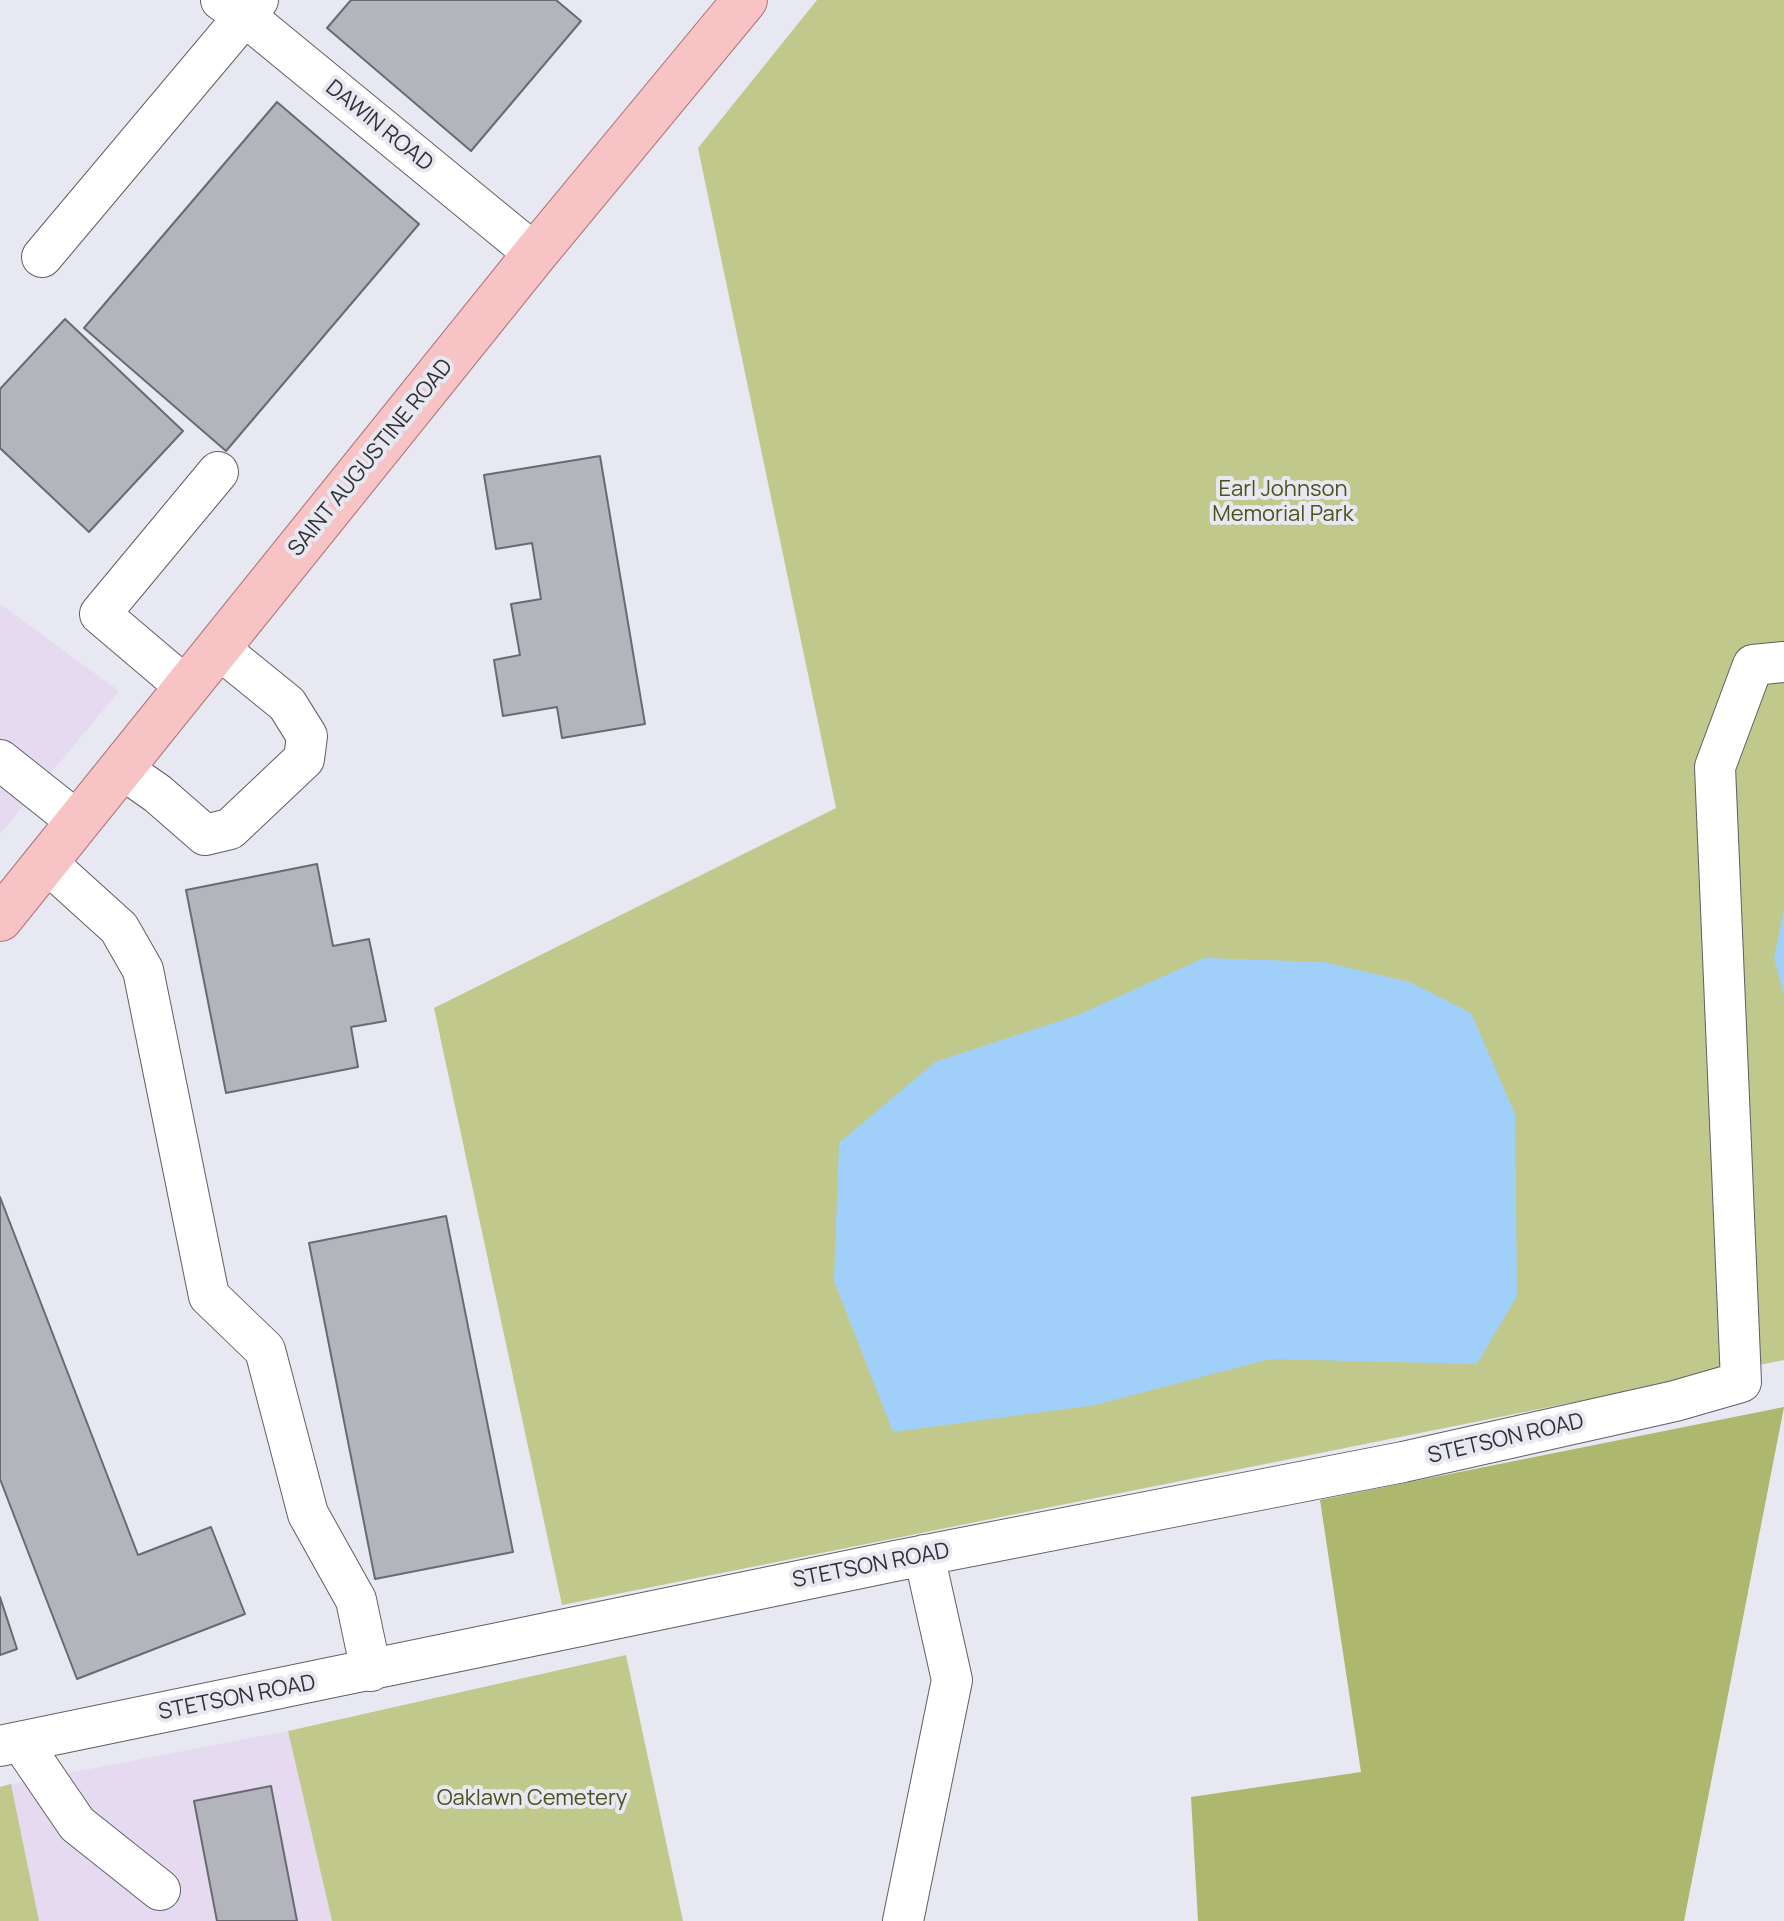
<!DOCTYPE html>
<html>
<head>
<meta charset="utf-8">
<style>
  body { margin:0 }
  canvas { display:block; background:#e7e8f1 }
</style>
</head>
<body>
<canvas width="1784" height="1921"></canvas>
<script>
const ctx = document.querySelector('canvas').getContext('2d');
ctx.lineJoin = 'round';
function fill(path, color) { ctx.fillStyle = color; ctx.fill(path, 'evenodd'); }
const toPath = rows => new Path2D(rows.map(r => 'M' + r).join(''));
function stroke(path, color, width, dash) { ctx.strokeStyle = color; ctx.lineWidth = width; ctx.lineCap = dash ? 'butt' : 'round'; ctx.setLineDash(dash || []); ctx.stroke(path); }
function drawText(font, color, halo, rows, align = 'center') {
  ctx.font = font + ' Manrope,sans-serif'; ctx.lineWidth = 8; ctx.setLineDash([]); ctx.textBaseline = 'middle'; ctx.strokeStyle = halo; ctx.fillStyle = color; for (const [text, x, y, turn = 0] of rows) {
    ctx.save(); ctx.translate(x, y); ctx.rotate((+turn || 0) * Math.PI / 180); ctx.textAlign = isNaN(turn) ? turn : align; if (halo) ctx.strokeText(text, 0, 0); ctx.fillText(text, 0, 0); ctx.restore();
  }
}
fill(toPath([
  [0,604,119,691,0,834],
  [288,1731,332,1921,39,1921,11,1784]
]), '#e5daef');
fill(toPath([
  [817,0,1784,0,1784,1360,562,1605,434,1008,836,808,698,148],
  [626,1655,683,1921,332,1921,288,1731],
  [11,1784,39,1921,0,1921,0,1787]
]), '#c0c98b');
fill(toPath([
  [1784,1407,1684,1921,1198,1921,1191,1797,1361,1772,1320,1500]
]), '#adb76d');
fill(toPath([
  [1784,909,1784,996,1774,958],
  [1204,958,1324,962,1410,982,1471,1013,1515,1114,1517,1296,1477,1364,1270,1359,1095,1405,893,1432,834,1281,839,1143,935,1062,1078,1015]
]), '#a0d0fa');
const building = toPath([
  [351,0,556,0,581,21,471,151,327,28,351,0],
  [277,102,419,224,226,451,84,328,277,102],
  [65,319,183,431,89,532,0,448,0,389,65,319],
  [600,456,645,724,562,738,557,707,503,716,494,660,520,655,511,604,541,599,532,543,496,549,484,475,600,456],
  [317,864,333,946,369,939,386,1021,351,1027,358,1067,226,1093,186,890,317,864],
  [0,1197,138,1555,211,1527,245,1614,77,1679,0,1479,0,1197],
  [446,1216,513,1552,375,1579,309,1243,446,1216],
  [0,1597,17,1649,0,1655,0,1597],
  [271,1786,297,1921,217,1921,194,1801,271,1786]
]);
fill(building, '#b3b4bc');
stroke(building, '#696a72', 2);
const minor = toPath([
  [221,0,245,16,535,254],
  [42,257,258,0],
  [186,687,100,614,218,472],
  [0,760,78,822],
  [121,768,158,794,205,835,230,829,304,759,307,736,287,704,218,648],
  [46,862,119,928,143,970,209,1296,265,1350,308,1514,356,1600,371,1671],
  [21,1742,77,1824,160,1890],
  [0,1746,895,1561,1403,1462,1675,1401,1741,1382,1715,767,1753,665,1784,662],
  [903,1921,952,1680,924,1555]
]);
const major = toPath([
  [0,919,535,254,745,0]
]);
stroke(minor, '#5f5f67', 42);
stroke(major, '#ae7679', 46);
stroke(minor, '#fff', 40);
stroke(major, '#f7c3c4', 44);
drawText('22px', '#323235', '#e7e8f1', [
  ["DAWIN ROAD",379,126,39],
  ["SAINT AUGUSTINE ROAD",371,458,-51],
  ["STETSON ROAD",1506,1439,-13],
  ["STETSON ROAD",871,1566,-11],
  ["STETSON ROAD",237,1698,-11]
]);
drawText('22px', '#4c521c', '#e7e8f1', [
  ["Earl Johnson",1283,490],
  ["Memorial Park",1283,515],
  ["Oaklawn Cemetery",532,1799]
]);
</script>
</body>
</html>
